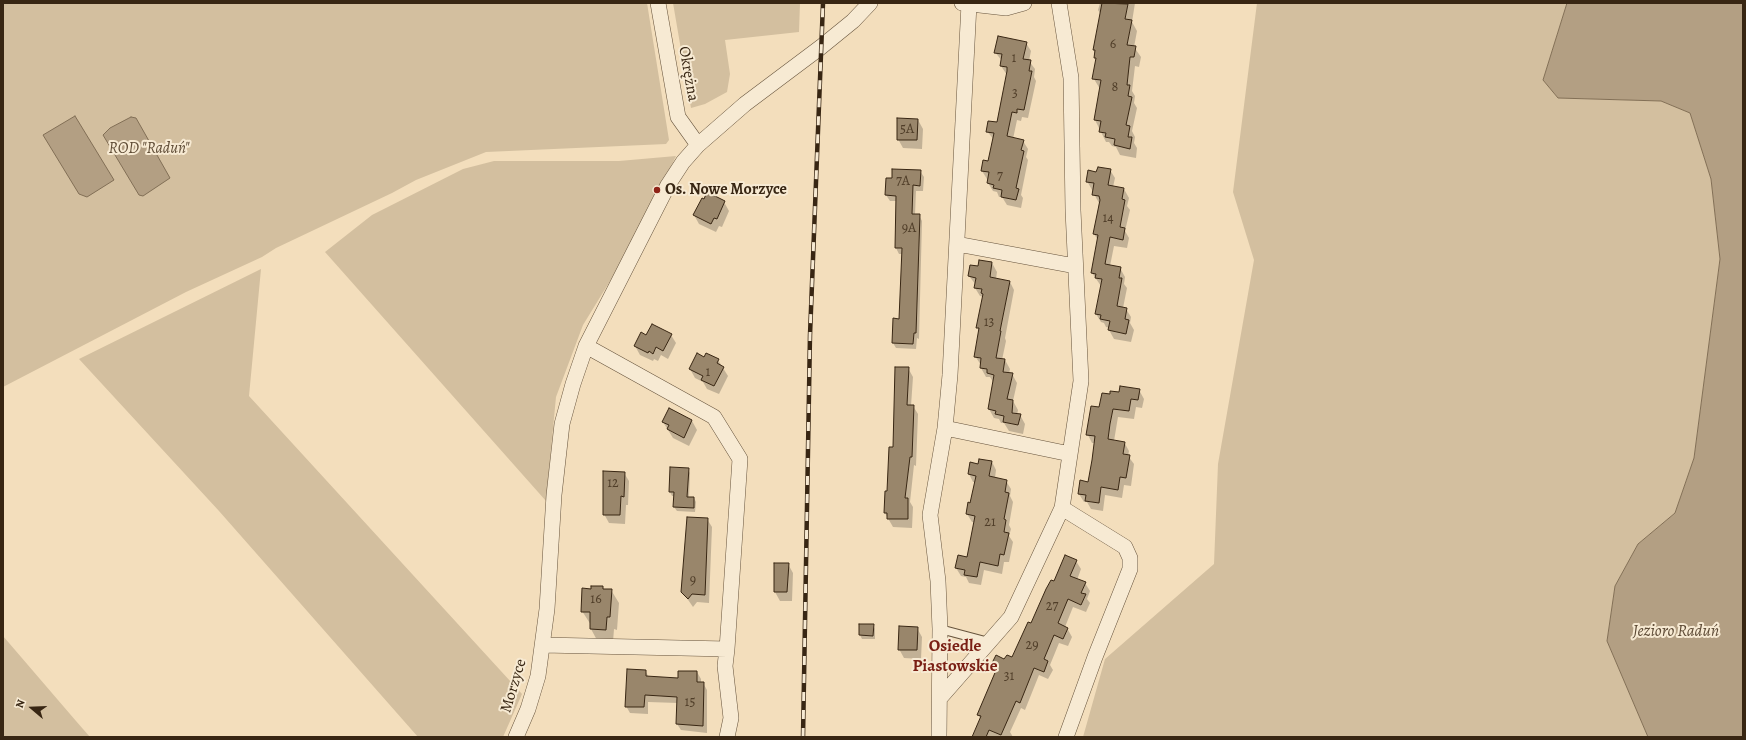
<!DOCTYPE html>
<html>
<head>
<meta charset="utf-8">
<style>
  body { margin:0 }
  #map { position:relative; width:1746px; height:740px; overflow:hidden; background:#f3debc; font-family:Alegreya,serif }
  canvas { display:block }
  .frame { position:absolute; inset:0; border:4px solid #382613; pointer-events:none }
  .north { position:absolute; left:12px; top:688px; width:40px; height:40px; -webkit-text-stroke:3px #f7ead3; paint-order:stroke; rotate:289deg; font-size:11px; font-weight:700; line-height:16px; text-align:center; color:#382613 }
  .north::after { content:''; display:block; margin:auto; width:14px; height:18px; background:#382613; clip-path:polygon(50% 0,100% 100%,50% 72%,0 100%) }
</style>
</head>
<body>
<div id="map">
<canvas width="1746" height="740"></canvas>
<div class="frame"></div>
<div class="north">N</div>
</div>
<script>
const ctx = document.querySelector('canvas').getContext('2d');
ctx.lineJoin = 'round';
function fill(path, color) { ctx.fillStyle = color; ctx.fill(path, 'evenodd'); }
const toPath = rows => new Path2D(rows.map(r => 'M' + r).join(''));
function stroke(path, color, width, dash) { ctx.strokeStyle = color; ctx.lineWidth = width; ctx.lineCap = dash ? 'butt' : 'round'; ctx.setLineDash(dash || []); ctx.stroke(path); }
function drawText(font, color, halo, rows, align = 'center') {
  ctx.font = font + ' Alegreya,serif'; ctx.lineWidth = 4; ctx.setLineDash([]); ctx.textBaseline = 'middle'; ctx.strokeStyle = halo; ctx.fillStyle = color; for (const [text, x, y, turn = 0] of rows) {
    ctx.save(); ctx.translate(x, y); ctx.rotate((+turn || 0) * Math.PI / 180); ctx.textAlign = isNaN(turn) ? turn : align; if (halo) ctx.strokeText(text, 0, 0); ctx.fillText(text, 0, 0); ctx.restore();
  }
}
fill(toPath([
  [3,3,647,3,669,140,666,144,486,152,416,180,392,193,276,248,262,257,186,292,3,387],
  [673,3,800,3,799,32,725,40,730,74,727,92,705,104,691,108],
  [1257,3,1567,3,1543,80,1558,98,1661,101,1690,113,1711,179,1720,259,1694,458,1675,513,1638,544,1615,586,1607,641,1648,737,1083,737,1105,659,1214,564,1218,464,1254,260,1233,192],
  [676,156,634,242,583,325,556,397,546,501,325,252,372,215,463,169,494,161,619,161],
  [261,269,249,396,522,694,503,737,418,737,219,511,79,359],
  [3,636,76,721,90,737,3,737]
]), '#d3bf9f');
const water = toPath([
  [1567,3,1743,3,1743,737,1648,737,1607,641,1615,586,1638,544,1675,513,1694,458,1720,259,1711,179,1690,113,1661,101,1558,98,1543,80,1567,3],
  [75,116,114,180,87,197,79,194,43,135,75,116],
  [131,117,136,118,170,178,143,196,139,195,103,135,110,128,131,117]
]);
fill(water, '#b39f83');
stroke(water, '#826f56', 1);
fill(toPath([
  [1100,3,1135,3,1132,22,1137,31,1134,47,1141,57,1139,67,1135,66,1132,91,1135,96,1134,103,1137,108,1132,131,1135,137,1134,143,1137,148,1136,158,1120,155,1116,147,1112,146,1109,142,1106,142,1095,120,1100,89,1094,79,1097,60,1094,50,1101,15,1098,10],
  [1026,43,1031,51,1029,61,1035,69,1034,77,1036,81,1028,118,1022,117,1021,121,1017,120,1013,139,1023,141,1028,149,1026,157,1028,160,1021,195,1023,198,1021,208,1007,205,1002,197,999,197,997,192,993,191,988,183,989,179,987,179,982,171,989,162,994,140,987,131,997,123,1007,75,1001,66,1002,61,995,52],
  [918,120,923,129,922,149,903,148,898,139],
  [1110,170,1115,178,1113,187,1124,189,1129,198,1127,206,1130,210,1125,231,1129,238,1127,248,1114,246,1110,266,1120,268,1125,277,1124,284,1127,288,1123,308,1126,309,1131,317,1130,323,1134,330,1131,342,1114,339,1109,330,1110,328,1106,327,1104,323,1101,322,1096,314,1101,286,1092,273,1098,240,1094,234,1099,203,1094,194,1094,191,1092,190,1087,181,1097,173],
  [920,171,924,177,923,191,916,191,915,215,919,215,922,221,919,339,917,338,916,349,896,348,893,343,900,320,902,254,899,254,896,248,897,201,890,201,886,195,893,179],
  [724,202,729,211,722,227,719,226,716,232,699,224,694,215],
  [992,263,997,272,996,279,1010,282,1014,290,1005,338,1006,341,1002,360,1005,360,1010,369,1009,374,1012,374,1017,383,1013,401,1018,410,1017,415,1020,415,1025,424,1023,434,1009,431,1004,423,1001,423,999,419,994,418,989,409,993,382,990,377,986,377,981,368,981,365,975,356,979,331,977,327,983,297,980,296,975,288,976,285,969,276,971,266,979,267],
  [671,335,676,343,668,359,661,355,658,361,654,359,653,361,640,355,635,346,647,336],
  [707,355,718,360,728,376,719,394,707,389,703,382,695,378,690,369,705,358],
  [908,368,913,377,911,406,913,406,918,414,916,466,914,465,910,502,913,507,912,528,893,527,885,513,893,448],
  [1139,390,1144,399,1142,408,1136,407,1134,419,1118,417,1114,441,1124,442,1129,451,1128,456,1134,464,1131,486,1124,485,1122,498,1105,495,1103,511,1091,509,1087,502,1084,502,1079,494,1089,483,1095,443,1092,443,1088,435,1100,409,1110,396],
  [669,410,692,421,697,430,689,446,673,438,663,422],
  [992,462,996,470,995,478,1006,481,1011,489,1010,496,1013,502,1009,525,1011,529,1009,536,1013,542,1009,562,1004,562,1002,574,984,570,981,585,969,583,966,577,961,576,956,568,968,558,975,522,972,522,967,514,971,504,975,482,973,482,969,474,979,465],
  [688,469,690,473,689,498,694,498,696,502,695,512,677,511,674,507,675,496,672,496,670,492],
  [624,473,629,481,628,505,626,505,625,524,609,523,604,514],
  [707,519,712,527,709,603,697,602,693,607,682,591],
  [1076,561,1081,569,1077,580,1085,583,1090,591,1087,599,1090,603,1086,612,1073,607,1065,627,1067,628,1072,637,1068,646,1059,643,1050,665,1053,670,1048,679,1039,675,1025,710,1021,708,1010,732,1013,737,973,737,981,719,978,715,996,672,992,665,1013,659,1055,582],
  [775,564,788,564,793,573,792,601,780,601,775,592],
  [602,587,604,590,611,590,619,603,617,630,614,629,613,642,598,642,591,629,591,625,582,611],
  [873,625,875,629,875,639,862,639,860,635],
  [917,628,922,637,921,659,904,658,899,649],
  [645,671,649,677,679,679,697,672,701,679,701,683,703,683,707,690,707,733,681,730,677,724,678,703,648,702,648,714,630,713,626,706]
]), '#0003');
const building = toPath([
  [1102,3,1128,4,1125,19,1132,20,1127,45,1136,46,1134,57,1130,57,1127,85,1130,85,1128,96,1132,97,1126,125,1130,126,1128,137,1132,137,1130,149,1114,145,1115,139,1105,137,1106,133,1099,132,1101,121,1094,120,1101,80,1092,79,1096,58,1094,58,1095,50,1093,50,1102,3],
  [998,36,1027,42,1023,59,1031,60,1029,71,1032,71,1024,110,1017,109,1017,113,1012,112,1007,136,1024,140,1021,150,1024,151,1016,188,1019,189,1016,200,1001,197,1002,190,993,188,994,185,987,183,989,172,981,171,983,160,988,161,994,133,986,132,988,121,997,122,1007,71,1007,67,1000,66,1002,54,994,53,998,36],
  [897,118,918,119,917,140,897,140,897,118],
  [1098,167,1111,169,1108,185,1124,188,1122,199,1125,200,1120,227,1125,228,1123,240,1110,237,1105,264,1121,267,1119,278,1122,278,1117,306,1127,308,1125,319,1129,320,1126,334,1108,330,1110,321,1100,319,1101,315,1095,314,1102,279,1095,278,1096,274,1091,273,1098,235,1093,234,1100,200,1099,196,1092,195,1094,183,1086,182,1088,170,1096,172,1098,167],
  [892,169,921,170,920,186,913,185,912,214,920,214,916,333,914,333,913,344,892,343,893,318,899,319,902,248,895,248,896,196,885,195,886,178,892,178,892,169],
  [707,192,725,201,717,219,714,218,711,224,693,215,702,198,704,199,707,192],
  [979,260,992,262,990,277,1010,281,1000,331,1001,331,996,358,1005,359,1003,372,1013,373,1007,399,1013,400,1012,413,1021,414,1018,425,1003,422,1004,416,995,414,996,411,988,409,994,375,987,373,987,369,980,368,981,358,974,357,979,328,976,328,983,294,981,293,982,289,974,288,976,278,968,276,970,265,978,266,979,260],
  [652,324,672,334,663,351,656,347,653,354,649,351,648,353,634,346,641,332,646,335,652,324],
  [697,353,704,357,706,353,719,359,717,363,724,367,714,386,701,380,703,376,689,369,697,353],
  [895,367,909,367,907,405,914,405,912,457,910,457,905,498,908,498,908,519,887,519,887,513,884,513,885,491,887,491,889,447,893,447,895,367],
  [1120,386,1140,389,1138,400,1131,399,1129,411,1113,409,1110,424,1108,439,1125,442,1123,454,1130,455,1126,478,1120,477,1118,490,1101,487,1099,503,1085,501,1086,495,1078,494,1080,480,1088,482,1092,460,1095,436,1086,435,1091,406,1099,407,1102,393,1110,394,1110,391,1119,392,1120,386],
  [669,408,692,420,684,438,667,429,669,425,662,422,669,408],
  [979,459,992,461,989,476,1007,480,1005,492,1009,493,1004,519,1006,520,1004,532,1009,533,1004,555,1000,554,998,566,980,562,977,577,964,575,965,570,955,568,958,555,967,557,975,516,966,514,968,502,970,503,976,476,968,474,970,462,978,464,979,459],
  [670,467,689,468,687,497,694,497,694,508,673,507,674,492,669,492,670,467],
  [603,471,625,472,624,497,621,496,620,515,603,515,603,471],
  [687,517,708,518,705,595,692,594,688,599,681,592,687,517],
  [1065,555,1077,560,1070,576,1086,582,1081,593,1086,594,1081,605,1068,599,1058,623,1068,628,1063,639,1054,635,1044,659,1048,661,1044,672,1034,668,1020,703,1016,701,1001,735,989,730,986,737,972,737,981,716,977,715,997,668,991,665,996,655,1004,659,1007,655,1012,657,1028,622,1031,623,1046,589,1051,580,1054,581,1065,555],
  [774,563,789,563,787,592,774,592,774,563],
  [591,586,603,586,603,589,612,589,610,617,607,617,606,630,590,629,590,612,581,612,582,588,591,589,591,586],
  [859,624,874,624,873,636,859,635,859,624],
  [899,626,918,627,917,650,898,650,899,626],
  [627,669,646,670,646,676,678,678,678,671,697,671,697,682,704,682,703,726,676,724,677,697,645,695,644,707,625,707,627,669]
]);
fill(building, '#99866b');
stroke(building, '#382613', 1);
const lane = toPath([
  [940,629,989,642]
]);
const street = toPath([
  [658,3,678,117,698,145],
  [962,3,1006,8,1024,3],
  [957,244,1075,266],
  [945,428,1070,454],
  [1062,508,1125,547,1130,558,1130,569,1095,657,1066,737],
  [543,645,727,649,740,459,714,417,586,346],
  [727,649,725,666,731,718,727,737],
  [940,698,1011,617,1062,508,1081,381,1073,210,1071,78,1059,3],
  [516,737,528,709,538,676,547,609,554,495,562,424,573,384,586,346,668,185,683,162,698,145,745,104,821,47,853,21,870,3],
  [939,737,940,629,938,581,930,515,945,428,950,375,969,4]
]);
stroke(lane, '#67543d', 10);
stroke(street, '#67543d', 16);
stroke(lane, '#f7ead3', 8);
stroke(street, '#f7ead3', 15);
const rail = toPath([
  [803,737,810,335,823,3]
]);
stroke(rail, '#382613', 4.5);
stroke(rail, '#f7ead3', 3, [9]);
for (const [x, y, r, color] of [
  [657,190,4,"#8f2418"]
]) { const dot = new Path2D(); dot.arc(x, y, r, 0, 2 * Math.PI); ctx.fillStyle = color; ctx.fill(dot); stroke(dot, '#f7ead3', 1.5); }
drawText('14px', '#503e29', null, [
  ["6",1113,45],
  ["1",1014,59],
  ["8",1115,88],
  ["3",1015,94],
  ["5A",907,130],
  ["7",1000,177],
  ["7A",903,182],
  ["14",1108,219],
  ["9A",909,229],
  ["13",989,323],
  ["1",708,373],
  ["12",613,484],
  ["21",990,523],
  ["9",693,581],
  ["16",596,600],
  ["27",1052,607],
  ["29",1032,646],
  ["31",1009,677],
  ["15",690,703]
]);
drawText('16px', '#382613', '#f7ead3', [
  ["Okrężna",688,74,80],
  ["Morzyce",514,686,-73]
]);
drawText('italic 16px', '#5f4c36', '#f7ead3', [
  ["ROD \"Raduń\"",149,149]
]);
drawText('bold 16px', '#382613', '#f7ead3', [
  ["Os. Nowe Morzyce",665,190]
], 'left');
drawText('italic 17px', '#5d4a35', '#f7ead3', [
  ["Jezioro Raduń",1676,632]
]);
drawText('bold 17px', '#7a1f14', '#f7ead3', [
  ["Osiedle",955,647],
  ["Piastowskie",955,667]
]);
</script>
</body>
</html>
